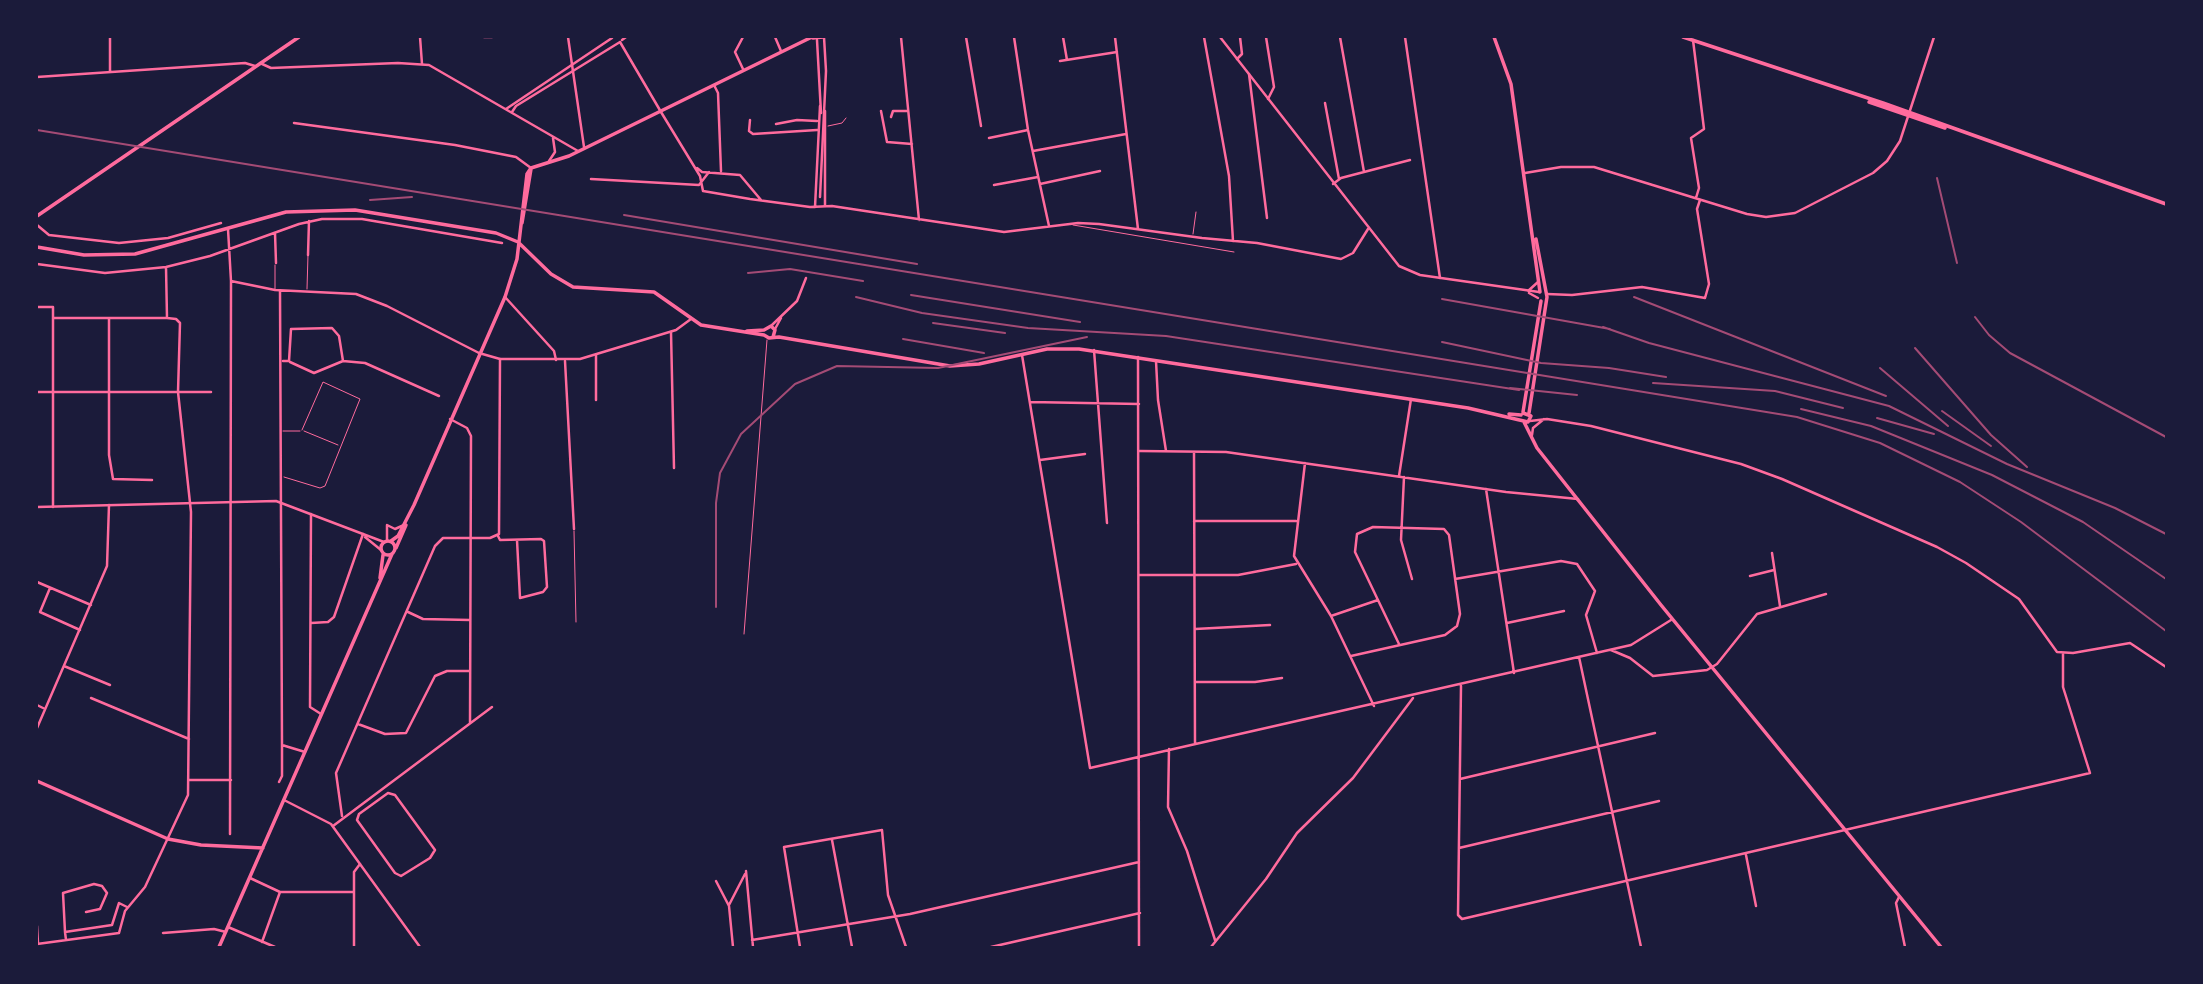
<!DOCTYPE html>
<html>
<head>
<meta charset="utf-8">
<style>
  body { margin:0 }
  #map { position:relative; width:2203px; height:984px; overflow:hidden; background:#1b1b3a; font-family:"Alegreya Sans",sans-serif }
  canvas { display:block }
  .frame { position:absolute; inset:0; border:38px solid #1b1b3a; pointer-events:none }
</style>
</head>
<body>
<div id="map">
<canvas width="2203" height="984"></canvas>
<div class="frame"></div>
</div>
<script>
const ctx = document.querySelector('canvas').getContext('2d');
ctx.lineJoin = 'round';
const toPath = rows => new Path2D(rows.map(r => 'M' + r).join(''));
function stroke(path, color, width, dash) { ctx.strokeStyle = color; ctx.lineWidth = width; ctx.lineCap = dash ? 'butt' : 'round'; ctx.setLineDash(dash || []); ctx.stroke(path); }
stroke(toPath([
  [828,126,842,123,846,118],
  [1073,225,1234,252],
  [1193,234,1196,212],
  [275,265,275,289],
  [307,289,308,255],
  [283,431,300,431],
  [304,431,338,445],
  [284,477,320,488,325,486,360,399,323,382,302,430],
  [574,531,576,622],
  [744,634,767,340]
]), '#ff6b9d', 1);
stroke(toPath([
  [110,37,110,72],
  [420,37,422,64],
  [484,37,492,37],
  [568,37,584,147],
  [743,37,735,52,743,69],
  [775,37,781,51],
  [901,37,919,220],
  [966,37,981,126],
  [1014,37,1028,130,1049,226],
  [1063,37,1067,60],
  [1115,37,1138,229],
  [1204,37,1229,176,1233,241],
  [1266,37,1274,87,1268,99],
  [1340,37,1364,172],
  [1405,37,1440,278],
  [1693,40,1704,129,1691,138,1699,188,1696,198],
  [1237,59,1242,54,1240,37],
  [1060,61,1117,52],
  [1249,74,1267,218],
  [37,77,245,63,255,66],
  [714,85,718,93,721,171],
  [1325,103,1339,179],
  [825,111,825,206],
  [881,111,887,142,912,144],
  [661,112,700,176,703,191,750,199,810,207,832,206,1004,232,1078,223,1099,224,1202,238,1257,243,1341,259,1353,253,1368,229],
  [891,117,893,111,908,111],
  [750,120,749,131,753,134,817,130],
  [294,123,455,145,516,157,531,168],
  [776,124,797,120,817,121],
  [989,138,1028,130],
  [1033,151,1126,134],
  [697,168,702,172,740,175,761,200],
  [1525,173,1561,167,1594,167,1747,214,1766,217,1795,213,1873,173,1887,161,1900,141,1934,37],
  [591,179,699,185,709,172],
  [1040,184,1100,171],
  [1333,184,1341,178,1410,160],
  [994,185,1038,177],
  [815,207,820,106],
  [37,225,49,235,119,243,168,238,221,223],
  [228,229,231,281,230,834],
  [275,233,276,263],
  [308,255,309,221],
  [37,264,105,273,166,267,210,256,299,224,322,219,362,219,502,243],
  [231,281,275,290,356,294,387,306,479,353],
  [1547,294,1572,295,1642,287,1705,298,1709,284,1697,209,1700,200],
  [505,297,554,351,556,360],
  [37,307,53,307,53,507],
  [53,318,167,318],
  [109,318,109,455,113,479,152,480],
  [671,332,674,468],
  [1094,350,1107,523],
  [1022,355,1090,768,1631,645,1671,620],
  [1138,357,1139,947],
  [283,361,289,361,291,329,332,328,339,336,343,361,365,363,439,396],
  [565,361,574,529],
  [1156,361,1158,400,1166,451],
  [290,362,314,373,343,361],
  [37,392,211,392],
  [596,400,596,355],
  [1030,402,1139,404],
  [450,419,467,428,471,436,470,723],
  [1530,421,1547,419,1591,426,1741,464,1782,479,1937,547,1966,563,2019,599,2057,652,2073,653,2130,643,2166,667],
  [1532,435,1533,428,1544,419],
  [1140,451,1226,452,1506,492,1578,499],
  [1194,452,1195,743],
  [1040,460,1085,454],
  [1305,463,1294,556,1331,616,1374,706],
  [1399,476,1411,399],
  [1404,477,1401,540,1412,579],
  [1486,489,1514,673],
  [311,514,310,707,321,714],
  [1194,521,1296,521],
  [498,536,500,540,541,539,544,541,547,587,543,592,520,598,517,540],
  [387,541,387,525,395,529,404,525],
  [1772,553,1780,606],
  [1139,575,1238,575,1296,564],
  [1750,576,1774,570],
  [1455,579,1561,561,1577,564,1595,591,1586,615,1597,653],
  [37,582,91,605],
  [50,588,40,612,80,630],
  [408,612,423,619,470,620],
  [1331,616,1378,600],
  [311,623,328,622,334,617,363,534],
  [1507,623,1564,611],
  [1195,629,1270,625],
  [1611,650,1630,658,1653,676,1707,670,1717,664,1757,614,1826,594],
  [1351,656,1445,635,1457,626,1460,614,1449,535,1444,529,1373,527,1357,534,1355,552,1399,644],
  [1579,657,1641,947],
  [64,666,110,685],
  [1195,682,1255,682,1282,678],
  [1461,686,1458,915,1462,919,2090,773,2063,687,2063,654],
  [91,698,189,739],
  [37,705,45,709],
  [358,724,385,734,406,733,435,676,447,671,469,671],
  [37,728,107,566,109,505],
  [282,745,305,752],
  [1169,749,1168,807,1187,851,1215,940],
  [1460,779,1655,733],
  [189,780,231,780],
  [279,782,282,776,282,745,280,291],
  [388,793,395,795,435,850,430,858,401,876,395,873,357,820,359,814,388,793],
  [342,816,336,773,435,546,443,538,490,538,499,534,500,359],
  [333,826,492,707],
  [832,840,852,947],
  [1459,848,1659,801],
  [1746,855,1756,906],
  [746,871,753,947],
  [250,878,280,892,354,892],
  [716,881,729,906,733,947],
  [1899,897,1896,903,1905,947],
  [729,905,745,874],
  [37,926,38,943],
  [228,927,275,947],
  [65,932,63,893,94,884,102,886,107,893,100,909,86,912],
  [163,933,214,929,226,932],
  [66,940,65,932,112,925,119,903,127,907],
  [752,940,910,914,1139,862],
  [262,942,280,892],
  [37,944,119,933,125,911,145,887,188,795,191,512,178,392,180,323,176,319,167,318,166,267],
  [354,947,354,872,360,864],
  [800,947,784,847,882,830,888,895,906,947],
  [991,947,1140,913],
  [1211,947,1266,879,1297,833,1353,778,1413,698]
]), '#ff6b9d', 2.5);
stroke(toPath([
  [1220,37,1399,266,1420,275,1539,292],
  [622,40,626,37],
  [817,40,821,113],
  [620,42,661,112],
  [260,63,271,68,398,63,429,65,578,151],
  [506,109,612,38],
  [512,112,516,106,620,42],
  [549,161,555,152,553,138],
  [820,197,826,71,824,37],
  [1528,291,1538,282],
  [1529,293,1538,298],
  [772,325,797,301,806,278],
  [775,329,781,318],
  [479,353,500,359,580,359,676,330,691,319],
  [37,507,276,501,384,542],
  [365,537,381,550],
  [284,800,331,824,420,947]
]), '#ff6b9d', 2.5);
stroke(toPath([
  [1494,37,1511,84,1540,292],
  [813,38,823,37],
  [531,168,569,156,812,37],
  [37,216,299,37],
  [522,223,531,169],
  [37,247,84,255,135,254,286,212,355,210,496,233,518,242,551,274,573,287,654,292,701,325,764,335,769,338,779,337,950,366,979,364,1047,349,1079,349,1468,408,1528,422,1531,416,1523,413],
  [747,331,764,330,771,326,775,330,773,337],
  [1523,412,1541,301],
  [1529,413,1547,297,1536,239],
  [1509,414,1521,415],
  [1524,422,1537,448,1661,605,1941,947],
  '381 548a7 7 0 1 1 14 0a7 7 0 1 1-14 0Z',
  [391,541,398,536,414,505,505,297,517,259,527,174,531,168],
  [396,548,406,525],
  [380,578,383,555],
  [37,781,168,839,201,845,263,848],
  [219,947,392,554]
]), '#ff6b9d', 3.5);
stroke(toPath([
  [1683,37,1883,103,2166,204],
  [1869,102,1945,128]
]), '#ff6b9d', 3.5);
stroke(toPath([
  [37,130,1797,417,1880,443,1960,482,2021,522,2166,631],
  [1937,178,1957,263],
  [370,200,412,197],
  [624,215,917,264],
  [748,273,790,269,863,281],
  [911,295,1080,322],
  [856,297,922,313,1028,328,1166,336,1519,390],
  [1634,297,1886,396],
  [1442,299,1610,329],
  [1975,317,1989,335,2010,353,2166,437],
  [933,323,1005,333],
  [1603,327,1649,343,1889,406,2007,464,2115,508,2166,534],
  [903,339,984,353],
  [1442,342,1541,363,1609,368,1666,377],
  [1915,348,1991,435,2027,467],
  [1880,368,1948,426],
  [1653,383,1775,391,1843,408],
  [1510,388,1577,395],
  [1801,409,1871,426,1992,475,2083,522,2166,579],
  [1942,411,1991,446],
  [1877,418,1934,434],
  [716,607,716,503,720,473,741,434,795,384,837,366,938,368,1087,337]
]), '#a44b75', 2);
</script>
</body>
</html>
